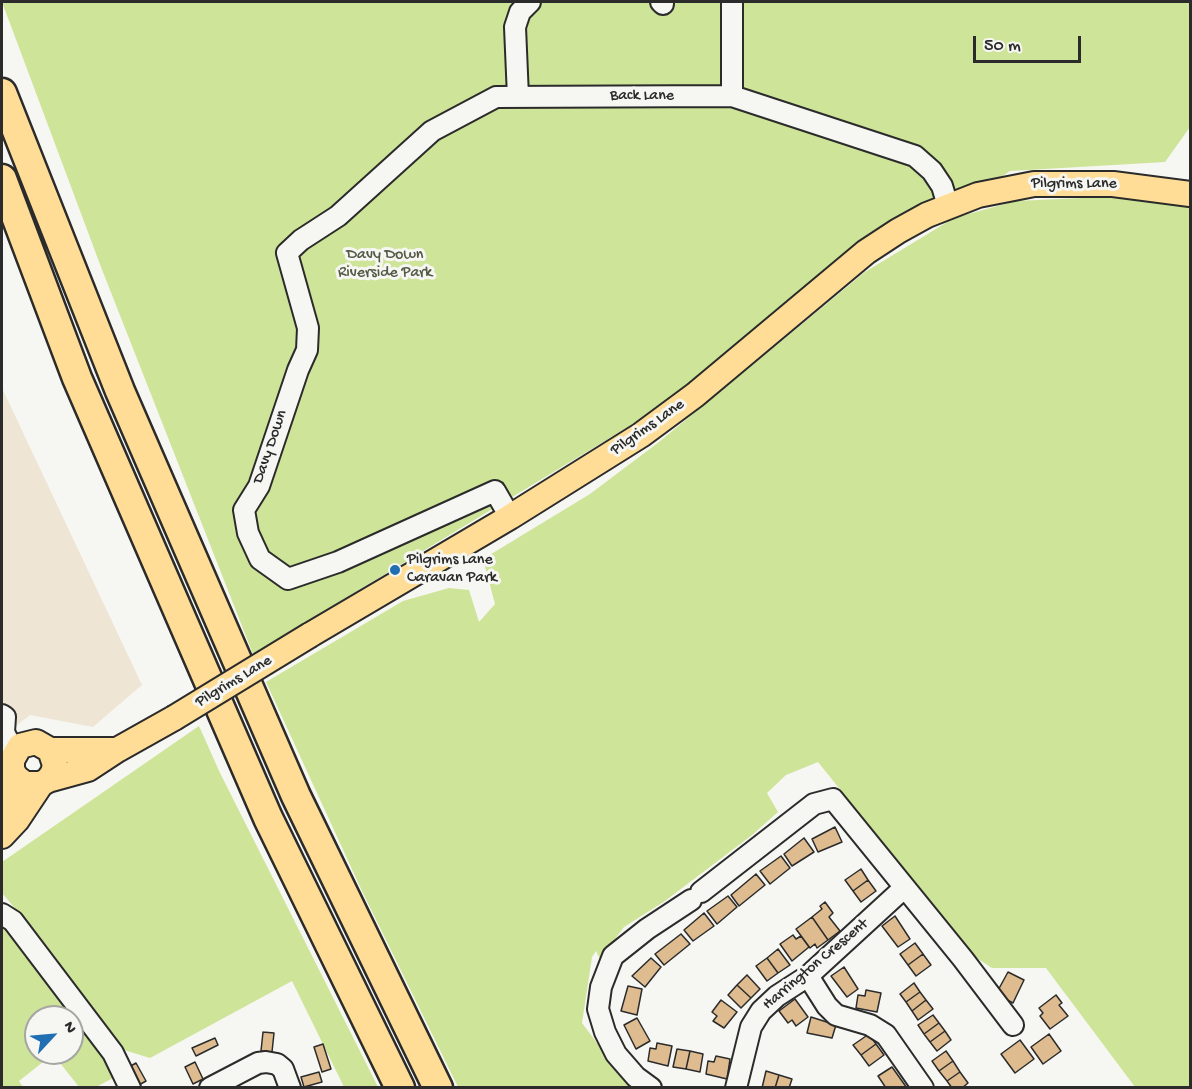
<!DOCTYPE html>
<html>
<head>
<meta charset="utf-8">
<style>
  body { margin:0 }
  #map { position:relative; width:1192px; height:1089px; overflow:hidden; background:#f6f6f2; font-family:"Gochi Hand",sans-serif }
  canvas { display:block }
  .frame { position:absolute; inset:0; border:3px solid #2b2b2b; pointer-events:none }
  .north { position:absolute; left:24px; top:1005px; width:60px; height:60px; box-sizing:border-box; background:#f6f6f2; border:2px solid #a5a5a2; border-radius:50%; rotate:64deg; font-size:16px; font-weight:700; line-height:24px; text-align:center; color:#2b2b2b }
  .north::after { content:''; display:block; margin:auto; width:21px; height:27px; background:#1f6fb2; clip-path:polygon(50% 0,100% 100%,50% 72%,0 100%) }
  .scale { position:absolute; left:973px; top:36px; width:108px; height:27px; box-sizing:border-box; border:3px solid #2b2b2b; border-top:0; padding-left:8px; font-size:18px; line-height:21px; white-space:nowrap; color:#2b2b2b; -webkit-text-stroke:4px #f6f6f2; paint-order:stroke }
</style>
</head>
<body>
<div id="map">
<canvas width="1192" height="1089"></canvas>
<div class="frame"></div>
<div class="north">N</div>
<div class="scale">50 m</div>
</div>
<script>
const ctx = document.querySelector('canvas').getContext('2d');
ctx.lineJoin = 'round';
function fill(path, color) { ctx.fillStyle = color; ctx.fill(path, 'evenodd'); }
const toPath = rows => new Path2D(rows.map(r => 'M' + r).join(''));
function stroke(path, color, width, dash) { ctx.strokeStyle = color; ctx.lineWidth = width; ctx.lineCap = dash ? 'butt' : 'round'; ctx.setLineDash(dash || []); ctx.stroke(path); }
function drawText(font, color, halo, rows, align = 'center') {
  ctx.font = font + ' "Gochi Hand",sans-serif'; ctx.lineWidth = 6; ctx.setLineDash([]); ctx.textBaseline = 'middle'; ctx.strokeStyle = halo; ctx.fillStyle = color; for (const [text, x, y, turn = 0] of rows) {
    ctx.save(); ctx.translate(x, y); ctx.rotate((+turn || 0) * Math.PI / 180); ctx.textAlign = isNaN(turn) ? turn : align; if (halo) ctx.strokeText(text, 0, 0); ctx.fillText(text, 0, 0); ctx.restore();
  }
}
fill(toPath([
  [2,388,142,685,93,727,30,715,2,737]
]), '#efe5d5');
fill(toPath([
  [2,2,1190,2,1190,127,1165,162,1010,171,636,422,253,654,101,267],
  [1125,196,1190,207,1190,1087,1135,1087,1046,968,992,968,975,957,818,762,786,775,767,793,778,812,752,835,665,901,624,927,600,959,596,951,592,957,582,1023,630,1087,458,1087,362,891,266,682,403,601,449,588,469,590,479,622,495,604,483,559,590,494,659,442,865,272,954,218,1016,201],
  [199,726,220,773,378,1087,344,1087,292,981,150,1058,124,1050,43,941,2,893,2,862],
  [2,923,9,928,68,1007,107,1062,115,1077,96,1087,79,1087,53,1054,19,1081,23,1087,2,1087],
  [36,1017,72,1017,72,1053,36,1053]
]), '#cee499');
const building = toPath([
  [835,827,842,842,818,852,812,839,835,827],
  [804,838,814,852,792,866,784,854,804,838],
  [781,856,790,868,770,884,760,871,781,856],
  [861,869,868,880,853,891,845,880,861,869],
  [756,874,765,885,739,906,731,895,756,874],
  [868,880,876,891,861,902,853,891,868,880],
  [728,896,737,907,717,924,707,911,728,896],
  [825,902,833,913,829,917,840,931,828,940,812,917,822,909,820,906,825,902],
  [704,913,714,926,693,941,684,930,704,913],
  [895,916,910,939,898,947,882,926,895,916],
  [812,917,828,940,817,948,815,944,810,948,796,929,812,917],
  [681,934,690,944,664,965,655,954,681,934],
  [793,935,796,939,801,936,809,947,792,961,780,944,793,935],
  [915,943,923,954,908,965,900,954,915,943],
  [778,949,790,965,778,973,767,958,778,949],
  [923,954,931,965,916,976,908,965,923,954],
  [651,958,661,967,645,987,632,976,651,958],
  [767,958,778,973,767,981,756,966,767,958],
  [844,967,858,989,847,997,831,976,844,967],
  [1008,972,1024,980,1013,1003,996,994,1008,972],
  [747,975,760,989,751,998,737,985,747,975],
  [914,983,920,992,906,1002,900,994,914,983],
  [737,985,751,998,741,1008,728,995,737,985],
  [628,986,642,989,637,1015,621,1011,628,986],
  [866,990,881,993,877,1012,856,1008,858,995,865,996,866,990],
  [920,992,926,1000,912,1011,906,1002,920,992],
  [1056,995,1062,1003,1059,1005,1068,1016,1050,1029,1040,1016,1043,1013,1039,1008,1056,995],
  [795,999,808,1017,796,1026,792,1020,788,1023,779,1011,795,999],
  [721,1000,737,1012,724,1028,713,1021,717,1016,712,1012,721,1000],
  [926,1000,933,1009,918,1020,912,1011,926,1000],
  [933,1015,939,1023,924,1034,918,1025,933,1015],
  [811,1017,836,1025,832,1038,807,1033,811,1017],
  [637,1018,650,1041,636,1049,624,1025,637,1018],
  [939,1023,945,1031,930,1042,924,1034,939,1023],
  [945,1031,951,1040,937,1051,930,1042,945,1031],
  [263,1032,274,1033,272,1052,261,1051,263,1032],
  [869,1034,876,1044,861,1055,853,1045,869,1034],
  [1049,1034,1061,1051,1043,1064,1031,1047,1049,1034],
  [215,1038,218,1045,196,1056,192,1048,215,1038],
  [1020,1040,1034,1059,1015,1073,1001,1054,1020,1040],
  [657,1043,672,1046,668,1066,648,1061,650,1048,656,1049,657,1043],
  [323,1044,331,1069,322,1072,314,1047,323,1044],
  [876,1044,884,1055,869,1066,861,1055,876,1044],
  [677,1049,690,1051,686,1069,673,1067,677,1049],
  [690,1051,703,1054,700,1072,686,1069,690,1051],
  [946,1051,953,1061,939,1071,932,1061,946,1051],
  [716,1056,730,1059,727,1079,706,1074,708,1061,714,1062,716,1056],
  [953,1061,960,1072,947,1081,939,1071,953,1061],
  [195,1062,203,1079,193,1084,185,1067,195,1062],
  [136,1063,146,1081,139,1085,129,1067,136,1063],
  [892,1067,907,1088,886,1088,878,1076,892,1067],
  [766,1071,779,1075,775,1088,762,1088,766,1071],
  [319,1072,322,1082,304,1087,301,1077,319,1072],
  [960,1072,968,1083,962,1088,952,1088,947,1081,960,1072],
  [779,1075,792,1079,789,1088,775,1088,779,1075]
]);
fill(building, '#debc90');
stroke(building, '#2b2b2b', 1.5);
const minor = toPath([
  [661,2,663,4],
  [732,96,732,2],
  [518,97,515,27,520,12,530,2],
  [510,517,495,491,338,562,288,579,260,559,248,533,244,510,259,486,298,370,307,350,308,328,287,253,301,240,338,216,432,131,496,97,732,96,915,156,932,171,942,186,948,206],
  [2,715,5,717,4,732,14,753],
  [701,892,814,804,833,799,963,959,1013,1025],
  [2,914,13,921,113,1053,130,1088],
  [808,976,827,1006,836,1015,870,1025,886,1035,923,1088],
  [210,1088,258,1063,266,1062,277,1064,283,1069,290,1088],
  [651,1088,636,1077,616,1054,605,1032,598,1009,601,987,613,956,647,929,691,900],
  [736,1088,751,1027,761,1011,777,996,808,976,904,888]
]);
const major = toPath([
  [310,635,510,517,641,435,695,395,866,252,898,231,927,215,978,195,1034,184,1113,184,1190,194],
  [50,750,117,750],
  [48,780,53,773,55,765,50,750,36,742,20,746,12,760,12,770,16,777,25,784,41,784,48,780,88,769,117,750,174,718],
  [2,811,16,777],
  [2,836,17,820,41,784]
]);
const highway = toPath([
  [2,93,120,391,296,796,438,1088],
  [2,179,77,378,268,818,400,1088]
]);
stroke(minor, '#2b2b2b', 24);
stroke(major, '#2b2b2b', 28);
stroke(highway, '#2b2b2b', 33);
stroke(minor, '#f6f6f2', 20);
stroke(major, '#ffdd96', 24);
stroke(highway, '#ffdd96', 28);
const majorBridge = toPath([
  [174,718,310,635]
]);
stroke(majorBridge, '#2b2b2b', 28, []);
stroke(majorBridge, '#ffdd96', 24);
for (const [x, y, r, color] of [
  [395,570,6,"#1f6fb2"]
]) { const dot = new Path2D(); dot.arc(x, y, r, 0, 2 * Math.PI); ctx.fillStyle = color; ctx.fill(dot); stroke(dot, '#f6f6f2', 2); }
drawText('16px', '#2b2b2b', '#f6f6f2', [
  ["Back Lane",642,97],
  ["Pilgrims Lane",1074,185],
  ["Pilgrims Lane",648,428,-35],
  ["Davy Down",271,447,-71],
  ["Pilgrims Lane",234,682,-31],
  ["Harrington Crescent",816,965,-40]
]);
drawText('16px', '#545946', '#f6f6f2', [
  ["Davy Down",385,256],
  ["Riverside Park",385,274]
]);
drawText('16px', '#2b2b2b', '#f6f6f2', [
  ["Pilgrims Lane",407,561],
  ["Caravan Park",407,579]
], 'left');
</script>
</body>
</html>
